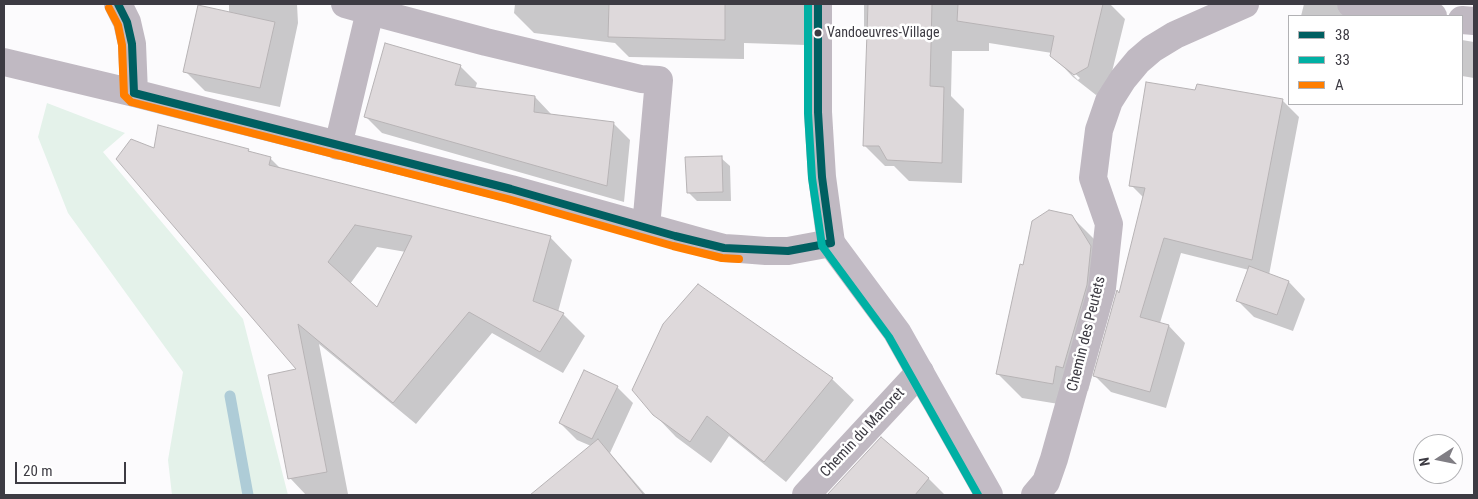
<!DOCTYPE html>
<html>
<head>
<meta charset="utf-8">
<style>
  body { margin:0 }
  #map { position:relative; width:1478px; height:499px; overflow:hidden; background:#fcfbfd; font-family:"Roboto Condensed",sans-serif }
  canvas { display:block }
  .frame { position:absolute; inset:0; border:5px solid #3d3b43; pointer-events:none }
  .legend { position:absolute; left:1288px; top:15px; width:175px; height:90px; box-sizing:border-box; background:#fff; border:1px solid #b1b1b4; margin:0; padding:6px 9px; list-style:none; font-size:15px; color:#3d3b43 }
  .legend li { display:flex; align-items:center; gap:10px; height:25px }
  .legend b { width:25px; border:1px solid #b1b1b4 }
  .north { position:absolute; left:1413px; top:434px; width:50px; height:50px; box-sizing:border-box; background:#fff; border:1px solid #b1b1b4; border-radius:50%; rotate:259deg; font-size:14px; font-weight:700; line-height:20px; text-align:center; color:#3d3b43 }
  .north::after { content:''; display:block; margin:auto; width:18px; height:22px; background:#807e84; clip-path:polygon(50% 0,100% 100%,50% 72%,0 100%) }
  .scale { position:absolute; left:15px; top:462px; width:111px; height:22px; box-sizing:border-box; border:2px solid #3d3b43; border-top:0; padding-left:6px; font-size:15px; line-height:18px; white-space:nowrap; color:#3d3b43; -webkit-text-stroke:4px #fff; paint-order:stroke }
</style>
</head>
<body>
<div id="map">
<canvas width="1478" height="499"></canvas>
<div class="frame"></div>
<ul class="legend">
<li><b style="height:6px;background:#005f61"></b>38</li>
<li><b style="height:6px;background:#00b0a4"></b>33</li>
<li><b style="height:6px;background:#ff7e00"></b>A</li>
</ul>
<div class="north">N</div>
<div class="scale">20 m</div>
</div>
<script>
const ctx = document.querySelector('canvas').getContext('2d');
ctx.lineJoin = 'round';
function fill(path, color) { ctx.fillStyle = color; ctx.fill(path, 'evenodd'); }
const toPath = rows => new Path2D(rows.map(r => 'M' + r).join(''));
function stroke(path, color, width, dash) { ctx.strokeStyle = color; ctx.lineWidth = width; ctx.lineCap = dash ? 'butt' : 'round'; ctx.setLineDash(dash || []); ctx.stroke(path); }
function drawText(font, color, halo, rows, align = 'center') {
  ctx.font = font + ' "Roboto Condensed",sans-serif'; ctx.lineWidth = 5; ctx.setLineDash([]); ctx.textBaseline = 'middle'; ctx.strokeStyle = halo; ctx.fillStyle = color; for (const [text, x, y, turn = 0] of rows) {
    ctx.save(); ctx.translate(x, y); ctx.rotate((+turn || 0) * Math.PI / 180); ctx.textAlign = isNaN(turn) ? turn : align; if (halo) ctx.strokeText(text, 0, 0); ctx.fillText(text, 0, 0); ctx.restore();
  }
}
fill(toPath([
  [47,103,125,133,103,152,243,319,288,495,172,495,168,460,183,372,68,213,38,137]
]), '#e4f2ea');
fill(toPath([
  [229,4,297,4,298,23,280,107,205,91,185,71,229,13],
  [515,4,804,4,808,7,806,45,744,43,744,59,629,57,615,43,534,33,514,13],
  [864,4,1110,4,1125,19,1108,88,1096,95,1073,77,1052,55,1052,53,989,43,989,51,952,51,951,96,964,109,962,183,909,181,894,166,885,166,864,145,868,31,864,27],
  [1072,71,1080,78,1078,80,1072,74],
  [1304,4,1381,4,1358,16,1301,16],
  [1462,40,1474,42,1474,78,1462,76],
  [460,66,477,83,475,89,535,97,551,114,551,116,613,123,630,140,624,202,382,133,366,117],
  [1196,91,1282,100,1299,117,1269,275,1289,282,1305,299,1293,331,1254,317,1237,300,1249,270,1181,253,1160,323,1169,326,1185,343,1166,408,1111,392,1095,376,1120,295,1144,198,1131,185],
  [155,150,248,150,252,153,270,158,282,170,550,237,572,260,558,312,563,314,585,336,563,373,492,333,416,424,319,344,348,494,306,495,290,478,298,370],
  [377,247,406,252,377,310,350,284],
  [721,158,730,166,731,201,697,201,688,192],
  [1071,216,1096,241,1115,271,1110,310,1088,391,1080,389,1077,407,1022,398,998,374,1024,266],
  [832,379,854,400,786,482,729,436,711,463,676,437,654,414],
  [617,387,633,403,610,453,646,495,532,495,591,446,577,440,560,423],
  [881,439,929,479,945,495,829,495]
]), '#0003');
stroke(toPath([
  [230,396,248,495]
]), '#aeccd7', 11);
const building = toPath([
  [609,4,725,4,725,40,608,37,609,4],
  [868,4,932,4,930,86,944,87,942,163,887,160,879,146,863,146,868,4],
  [958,4,1103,4,1088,67,1074,75,1050,56,1054,36,957,21,958,4],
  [198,5,275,22,260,88,183,72,198,5],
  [385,43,461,65,455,85,535,96,534,112,614,122,607,186,364,117,385,43],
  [1146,82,1195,90,1197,84,1283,99,1252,260,1164,238,1140,317,1169,325,1150,392,1093,376,1117,290,1119,293,1145,188,1129,186,1146,82],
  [158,125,249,149,248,151,271,157,269,165,551,236,533,301,564,313,540,352,469,312,393,403,298,324,327,472,288,479,268,375,296,369,116,159,131,139,154,148,158,125],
  [355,225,412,236,377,307,328,262,355,225],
  [722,156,723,192,687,193,685,157,722,156],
  [1049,210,1072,215,1091,246,1087,285,1063,368,1056,366,1053,384,996,374,1020,264,1023,265,1032,221,1049,210],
  [1249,266,1289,281,1277,315,1236,301,1249,266],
  [698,284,833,378,764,462,707,416,690,442,653,415,632,390,663,324,698,284],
  [584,370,618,386,592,439,559,423,584,370],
  [881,437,929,478,915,495,827,495,881,437],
  [598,439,644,495,530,495,598,439]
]);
fill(building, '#ded9db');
stroke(building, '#b7b3b5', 1);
stroke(toPath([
  [118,4,127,22,132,44,134,93],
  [345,4,370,11],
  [1351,4,1433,16],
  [1462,20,1474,21],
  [4,62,134,93,511,189,701,242,724,248,740,249,766,251,788,251,831,243,822,177,818,112,818,4],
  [338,146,370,11,486,42,641,79,659,80,646,227],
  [806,495,920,372],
  [1035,495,1046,482,1054,459,1102,288,1109,224,1093,178,1099,130,1109,101,1123,79,1138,61,1152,49,1175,35,1245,4]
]), '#c0b9c2', 28);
stroke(toPath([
  [831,243,897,332,989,495]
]), '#c2bbc5', 28);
stroke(toPath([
  [118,4,127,22,132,44,134,93],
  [818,4,818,112,822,177,831,243],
  [134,93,511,189,675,236,724,248,788,251,831,243]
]), '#005f61', 8);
stroke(toPath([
  [808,4,808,113,812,178,822,246,889,337,978,495]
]), '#00b0a4', 8);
stroke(toPath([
  [109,8,118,25,122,45,124,95,131,102,508,199,673,246,722,258,739,259]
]), '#ff7e00', 8);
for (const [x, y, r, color] of [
  [818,33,4.5,"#3d3b43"]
]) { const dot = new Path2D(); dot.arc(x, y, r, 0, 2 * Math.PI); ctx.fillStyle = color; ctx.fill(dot); stroke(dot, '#fff', 2); }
drawText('14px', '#3d3b43', '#fff', [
  ["Vandoeuvres-Village",827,33]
], 'left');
drawText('15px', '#3d3b43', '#fff', [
  ["Chemin des Peutets",1087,334,-76],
  ["Chemin du Manoret",863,433,-47]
]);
</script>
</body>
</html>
